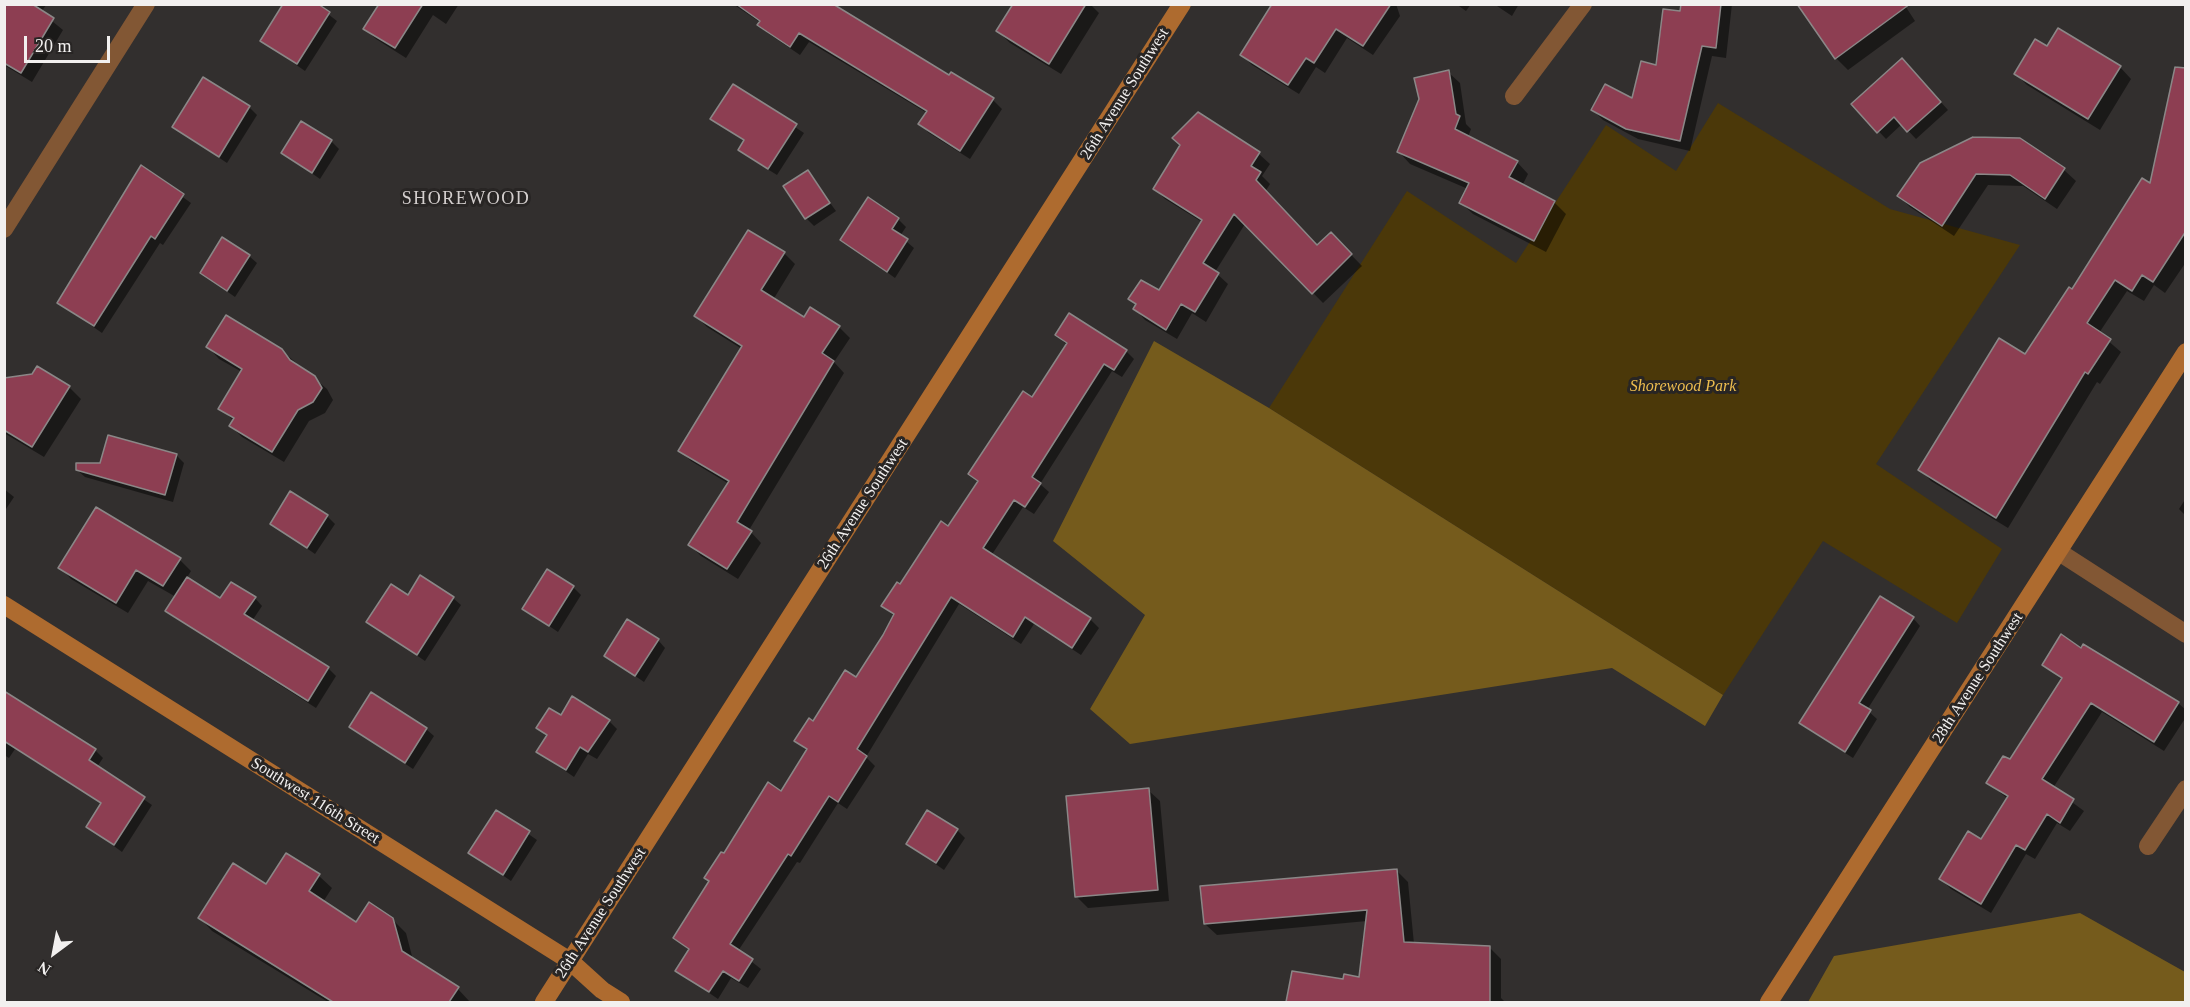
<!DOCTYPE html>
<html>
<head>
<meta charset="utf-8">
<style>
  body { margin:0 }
  #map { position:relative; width:2190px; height:1007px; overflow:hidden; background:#322f2e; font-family:Georgia,serif }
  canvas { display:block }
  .frame { position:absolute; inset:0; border:6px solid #f2f0ef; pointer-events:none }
  .north { position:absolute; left:24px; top:923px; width:60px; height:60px; -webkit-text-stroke:4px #282524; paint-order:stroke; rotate:212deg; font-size:16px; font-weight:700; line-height:24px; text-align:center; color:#f2f0ef }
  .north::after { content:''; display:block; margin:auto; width:21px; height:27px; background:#f2f0ef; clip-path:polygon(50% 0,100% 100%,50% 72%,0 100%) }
  .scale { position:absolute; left:24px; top:36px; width:86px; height:27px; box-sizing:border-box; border:3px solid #f2f0ef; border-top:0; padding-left:8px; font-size:18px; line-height:21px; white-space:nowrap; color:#f2f0ef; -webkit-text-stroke:4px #282524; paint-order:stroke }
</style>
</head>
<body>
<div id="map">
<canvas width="2190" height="1007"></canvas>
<div class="frame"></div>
<div class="north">N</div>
<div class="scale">20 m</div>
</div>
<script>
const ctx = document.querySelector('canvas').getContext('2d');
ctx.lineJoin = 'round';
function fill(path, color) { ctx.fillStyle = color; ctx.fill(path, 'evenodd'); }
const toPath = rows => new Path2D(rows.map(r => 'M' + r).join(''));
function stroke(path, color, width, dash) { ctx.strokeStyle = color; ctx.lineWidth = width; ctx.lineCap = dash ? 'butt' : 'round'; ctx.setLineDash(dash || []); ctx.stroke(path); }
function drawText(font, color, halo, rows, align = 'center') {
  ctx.font = font + ' Georgia,serif'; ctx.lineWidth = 6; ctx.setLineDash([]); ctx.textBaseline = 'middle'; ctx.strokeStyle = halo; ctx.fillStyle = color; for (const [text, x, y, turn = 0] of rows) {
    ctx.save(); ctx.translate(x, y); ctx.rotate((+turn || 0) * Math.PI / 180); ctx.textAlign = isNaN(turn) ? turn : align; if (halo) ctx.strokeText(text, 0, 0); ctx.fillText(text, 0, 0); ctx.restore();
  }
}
fill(toPath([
  [1718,103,1890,209,2020,245,1876,464,2002,549,1957,623,1823,541,1723,695,1269,408,1407,191,1516,263,1606,125,1676,171]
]), '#4b3809');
fill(toPath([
  [1154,341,1269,408,1723,695,1705,726,1612,668,1130,744,1090,709,1145,615,1053,541],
  [2080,913,2185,972,2185,1002,1808,1002,1834,956]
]), '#755b1c');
fill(toPath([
  [7,4,47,4,41,12,63,30,32,82,4,65,4,9],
  [315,4,337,21,305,71,262,41],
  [380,4,459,4,446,24,433,15,406,58,376,39,365,29],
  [733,4,824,4,853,18,993,100,1002,109,970,159,929,133,920,124,927,113,809,42,800,55,769,34,759,25,761,23],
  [1015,4,1090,4,1099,13,1061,74,1010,43,998,31],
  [1273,4,1396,4,1400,16,1373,55,1347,38,1325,73,1316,67,1299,94,1252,65,1242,55],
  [1456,4,1471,4,1466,11],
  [1494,4,1519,4,1512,16],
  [1683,4,1732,4,1726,58,1712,56,1690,151,1638,139,1603,120,1593,110,1633,100,1657,66,1682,13],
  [1904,4,1915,21,1848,70,1836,58,1799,5],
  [2047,48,2120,67,2131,79,2100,130,2027,85,2016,74],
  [1910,68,1948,110,1916,139,1902,124,1886,139,1853,104],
  [1448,72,1460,83,1466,124,1471,129,1468,137,1517,162,1528,174,1522,186,1554,202,1566,214,1546,252,1473,214,1461,203,1468,189,1410,164,1399,152],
  [733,86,804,133,777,175,748,157,740,149,745,142,712,119],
  [2186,103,2186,262,2165,293,2154,285,2144,301,2127,291,2099,333,2121,352,2100,384,2097,382,2008,528,1931,481,1920,469,2025,356,2151,186],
  [249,107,257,115,227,163,173,127],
  [1198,114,1259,154,1270,164,1262,176,1270,184,1265,192,1318,246,1331,234,1362,266,1323,303,1245,224,1215,272,1228,284,1206,322,1192,313,1177,339,1145,320,1135,309,1137,306,1130,299,1159,292,1202,222,1165,199,1155,189],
  [2019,140,2064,170,2076,181,2057,209,2023,186,1988,185,1954,236,1910,207,1899,196],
  [331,141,339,149,320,179,283,153],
  [141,167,191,203,163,245,160,243,102,333,59,303],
  [807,172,836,211,814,226,806,218],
  [898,219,906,227,900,236,914,248,895,278,842,240],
  [784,253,795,264,773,300,804,319,839,327,850,338,834,362,844,373,749,530,761,543,738,579,701,556,690,545,729,484,691,461,680,450,742,349,707,327,696,316],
  [249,256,257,263,235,297,201,273],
  [1056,335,1126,351,1134,359,1122,377,1112,371,1040,484,1049,492,1034,514,1023,507,991,556,1090,619,1099,628,1081,655,1034,624,1021,644,959,604,866,757,875,766,847,809,838,803,800,863,797,862,738,951,761,969,748,988,731,978,718,999,677,971,690,951,675,938,724,855,781,793,807,751,796,741,856,679,895,617,883,606,949,528,979,483,970,473,1032,399,1067,345],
  [208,347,281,350,327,389,333,400,325,413,309,421,284,462,242,437,231,426,234,421,220,408,242,372,219,359],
  [38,368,69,387,81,399,44,457,4,433,4,383,33,375],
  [176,455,184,463,173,502,85,477,77,470],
  [4,489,14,497,4,512],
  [2186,498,2186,516,2179,509],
  [327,516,335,524,315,554,272,524],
  [180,560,191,571,186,579,221,600,255,598,262,606,252,621,328,668,336,676,316,708,175,618,167,611,176,597,148,581,128,613,71,579,60,567],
  [573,587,581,595,558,632,524,609],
  [453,598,461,605,425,661,368,622],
  [1913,618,1920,626,1867,710,1877,719,1853,758,1809,730,1801,723],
  [658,640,665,648,644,682,606,656],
  [2081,650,2178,703,2186,710,2186,717,2164,751,2102,712,2053,788,2084,811,2070,831,2057,823,2035,859,2026,854,1991,913,1951,889,1941,879,1982,841,2008,799,1988,783,2010,761,2062,680,2044,665],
  [4,693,95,750,103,758,97,767,152,805,122,852,88,827,102,804,15,749,9,758,4,755],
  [561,717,609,721,617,729,597,759,588,754,574,777,538,752,547,737,538,728],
  [350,727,426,729,434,736,413,769],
  [1148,790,1160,801,1169,901,1088,908,1077,897],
  [497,812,537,840,511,881,470,853],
  [957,830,965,838,944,870,907,844],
  [1396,870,1408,882,1414,944,1490,948,1501,959,1501,998,1505,1002,1288,1002,1293,973,1344,981,1361,978,1367,921,1217,935,1205,924],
  [319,876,332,888,323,902,356,924,392,919,406,933,413,960,458,989,470,1002,328,1002,212,931,200,918,267,886]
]), '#0007');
const building = toPath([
  [4,4,32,4,54,18,21,73,4,63,4,4],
  [283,4,318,4,330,12,297,64,260,41,283,4],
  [379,4,423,4,395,48,363,29,379,4],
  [736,4,833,4,949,75,951,72,994,98,960,151,918,124,927,111,799,33,790,47,757,25,760,21,736,4],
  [1013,4,1086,4,1049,64,996,31,1013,4],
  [1272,4,1391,4,1363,46,1336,29,1314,63,1306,58,1288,85,1240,55,1272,4],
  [1681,4,1721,4,1716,48,1702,46,1680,141,1626,129,1591,110,1605,84,1632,98,1641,61,1656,65,1663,9,1680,11,1681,4],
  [1797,4,1910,4,1835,59,1797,4],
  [2058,28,2121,66,2088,119,2014,74,2035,39,2047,46,2058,28],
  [1902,58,1941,102,1907,132,1894,117,1877,133,1851,104,1902,58],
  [2175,67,2186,68,2186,231,2153,282,2142,275,2132,291,2115,280,2087,323,2111,339,2088,374,2085,372,1996,518,1918,470,1999,338,2025,354,2069,287,2072,289,2142,178,2150,183,2175,67],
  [1449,70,1456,114,1460,116,1455,129,1518,161,1509,177,1555,201,1534,241,1459,203,1469,183,1397,152,1419,99,1414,78,1449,70],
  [203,77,250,106,219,157,172,127,203,77],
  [733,84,797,124,768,169,738,150,744,140,710,119,733,84],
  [1198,112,1260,152,1251,166,1261,172,1256,180,1317,245,1331,232,1352,254,1312,294,1234,214,1203,263,1219,273,1195,312,1181,304,1166,330,1133,309,1136,304,1128,299,1141,280,1159,290,1202,220,1153,189,1180,145,1172,138,1198,112],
  [301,121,332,140,312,173,281,153,301,121],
  [1973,137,2020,138,2065,168,2045,199,2010,175,1976,174,1942,226,1897,196,1920,163,1973,137],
  [141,165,184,194,155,239,151,236,94,326,57,303,141,165],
  [808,170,830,203,805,219,783,186,808,170],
  [868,197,899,218,892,229,908,239,887,272,840,240,868,197],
  [748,230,785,252,761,290,804,317,810,307,840,326,822,353,834,361,737,522,752,531,727,569,688,545,729,481,678,451,742,346,694,316,748,230],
  [222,237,250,255,227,291,200,273,222,237],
  [1069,313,1127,350,1114,370,1104,364,1032,477,1041,483,1025,507,1014,500,983,548,1091,618,1072,648,1025,617,1013,637,951,597,857,749,867,756,838,802,829,796,791,856,788,854,730,944,753,959,739,981,723,971,709,992,675,971,689,949,673,938,709,881,704,878,721,852,724,853,768,782,781,791,807,749,794,741,809,718,813,721,845,670,856,677,883,635,894,614,881,606,897,582,900,584,941,521,948,526,978,481,968,474,1023,391,1032,397,1067,343,1055,335,1069,313],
  [226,315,282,349,290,360,315,376,322,388,313,402,298,410,272,452,229,426,234,418,218,409,242,369,206,347,226,315],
  [37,366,70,386,32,447,4,430,4,378,32,374,37,366],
  [108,435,177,454,165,495,76,470,76,463,100,463,108,435],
  [290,491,328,515,307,548,270,524,290,491],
  [96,507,181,558,163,586,136,570,116,603,58,568,96,507],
  [547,569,574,586,549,626,522,609,547,569],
  [420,575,454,597,417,655,366,622,391,584,408,595,420,575],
  [187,577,220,598,231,582,256,597,244,614,329,667,308,701,165,611,187,577],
  [1880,596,1914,617,1859,703,1871,710,1845,752,1799,723,1880,596],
  [627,619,659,639,635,676,604,656,627,619],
  [2061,634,2081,648,2083,644,2179,702,2154,742,2091,703,2042,779,2074,799,2060,823,2047,814,2025,850,2016,845,1981,904,1939,879,1968,831,1981,839,2008,796,1986,783,2003,756,2010,759,2062,678,2042,665,2061,634],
  [4,691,96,749,89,760,145,797,114,845,86,827,101,803,4,741,4,691],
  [371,692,427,728,405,763,349,727,371,692],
  [572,696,610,720,588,752,580,747,566,770,536,752,547,735,536,728,549,708,561,715,572,696],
  [1149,788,1158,890,1075,897,1066,796,1149,788],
  [496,810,530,831,503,875,468,853,496,810],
  [927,810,958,829,936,863,906,844,927,810],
  [286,853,320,874,309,891,356,922,369,902,393,918,402,951,459,987,449,1002,333,1002,198,918,233,863,266,884,286,853],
  [1397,869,1404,942,1490,946,1490,1002,1286,1002,1292,971,1343,979,1344,974,1359,977,1367,910,1204,924,1200,886,1397,869]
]);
fill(building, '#8d3e52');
stroke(building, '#8b8787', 1.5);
stroke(toPath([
  [1514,96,1583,4],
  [4,229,146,4],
  [2059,552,2186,634],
  [2148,846,2186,789]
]), '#825734', 18);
stroke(toPath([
  [4,605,570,961,602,990,621,1002],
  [544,1002,1182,4],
  [1769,1002,2186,352]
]), '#ae6b2f', 18);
drawText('16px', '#f2f0ef', '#282524', [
  ["26th Avenue Southwest",1125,94,-58],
  ["26th Avenue Southwest",863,504,-57],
  ["28th Avenue Southwest",1978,678,-57],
  ["Southwest 116th Street",315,801,32],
  ["26th Avenue Southwest",601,913,-57]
]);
drawText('italic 16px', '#edbd4e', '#282524', [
  ["Shorewood Park",1683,387]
]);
ctx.letterSpacing = '1.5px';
drawText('18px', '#d4cfce', '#282524', [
  ["SHOREWOOD",466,199]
]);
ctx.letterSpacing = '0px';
</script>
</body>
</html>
